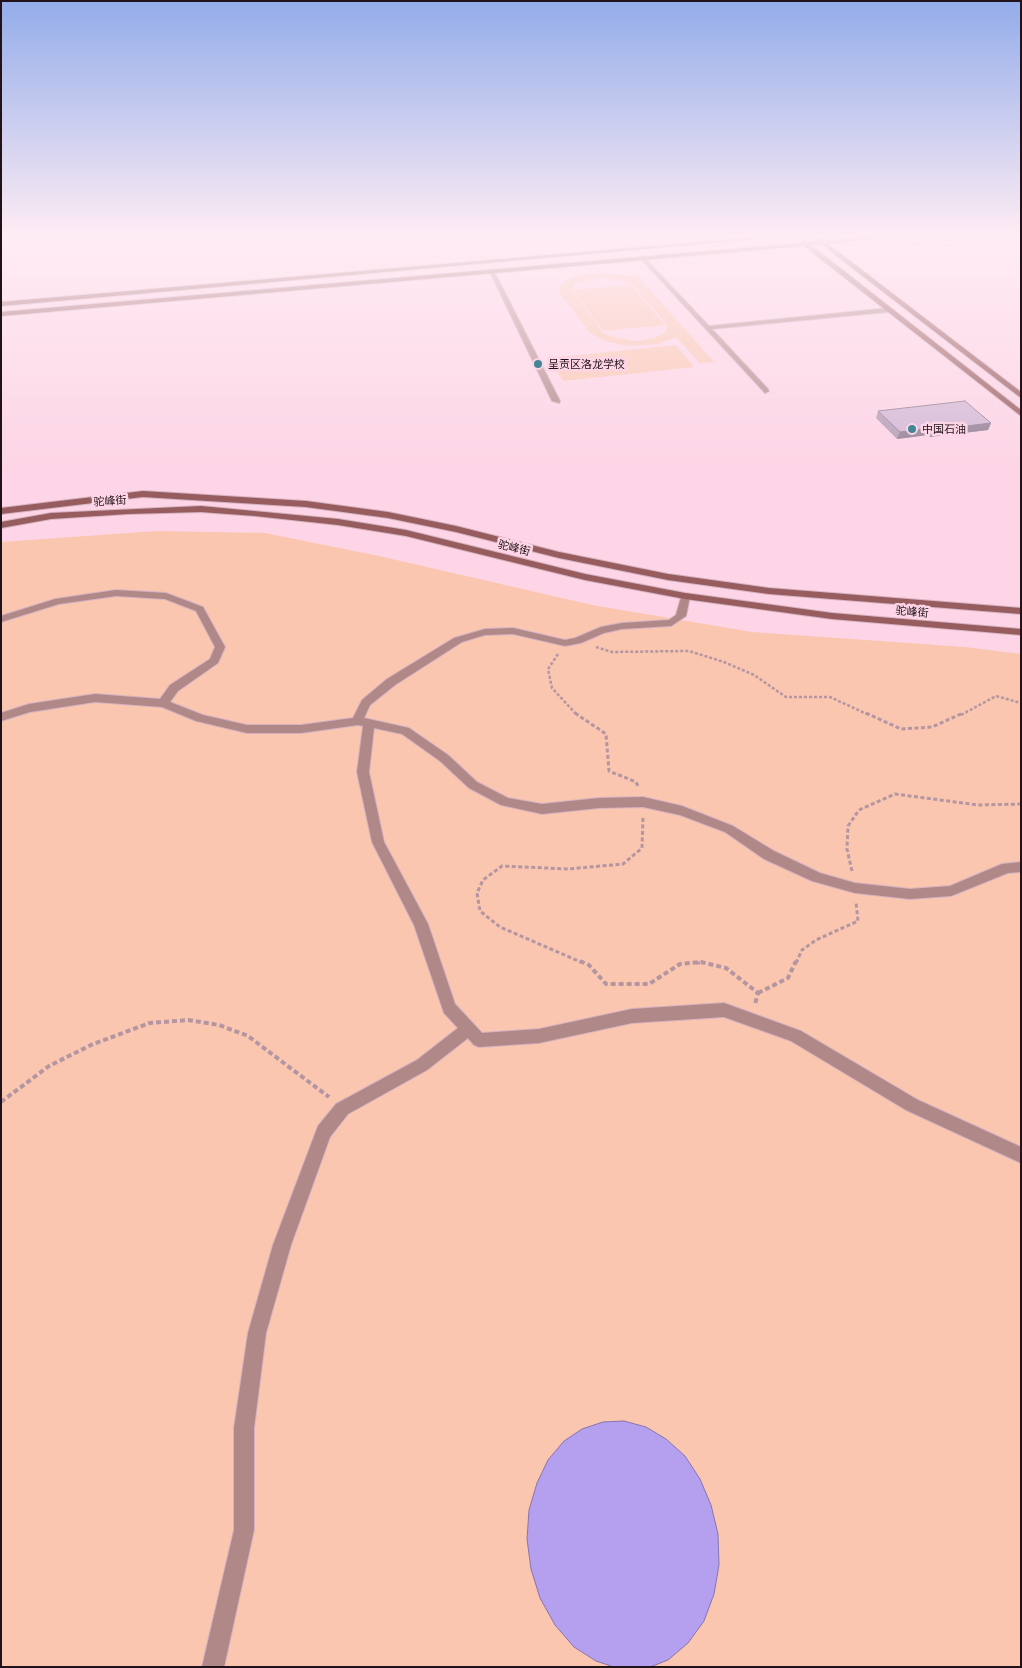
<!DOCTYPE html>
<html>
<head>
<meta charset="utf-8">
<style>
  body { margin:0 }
  #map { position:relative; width:1022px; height:1668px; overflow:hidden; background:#fdd5e6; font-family:Lato,sans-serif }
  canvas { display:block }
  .frame { position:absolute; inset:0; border:2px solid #201218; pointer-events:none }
</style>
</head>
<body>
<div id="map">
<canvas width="1022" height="1668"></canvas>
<div class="frame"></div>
</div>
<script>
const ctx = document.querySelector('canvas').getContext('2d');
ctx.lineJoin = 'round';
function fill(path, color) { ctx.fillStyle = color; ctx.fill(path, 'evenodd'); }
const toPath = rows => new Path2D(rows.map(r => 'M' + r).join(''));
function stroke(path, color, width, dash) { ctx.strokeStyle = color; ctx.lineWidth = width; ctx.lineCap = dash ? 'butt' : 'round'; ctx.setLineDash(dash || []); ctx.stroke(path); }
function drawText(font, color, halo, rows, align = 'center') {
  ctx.font = font + ' Lato,"Noto Sans SC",sans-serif'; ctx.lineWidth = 5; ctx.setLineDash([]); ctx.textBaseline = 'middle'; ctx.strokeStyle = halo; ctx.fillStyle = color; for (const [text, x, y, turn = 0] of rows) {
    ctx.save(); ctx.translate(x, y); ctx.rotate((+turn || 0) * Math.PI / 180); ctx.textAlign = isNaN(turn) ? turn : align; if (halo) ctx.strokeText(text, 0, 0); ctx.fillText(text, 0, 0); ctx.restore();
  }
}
fill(toPath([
  [604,273,628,276,638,276,714,362,700,363,676,337,658,344,628,346,605,341,590,333,559,292,559,287,564,281,576,276],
  [593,278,615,279,633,285,666,324,667,328,665,333,654,338,635,341,617,338,603,333,572,290,576,283],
  [631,285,665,325,603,331,573,290],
  [676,345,694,367,563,381,549,358],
  [157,531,265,533,379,556,592,605,752,632,965,647,1021,654,1021,1667,1,1667,1,542]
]), '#fac6af');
const water = toPath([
  [624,1421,646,1427,666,1439,685,1456,700,1479,711,1505,718,1534,719,1565,714,1594,704,1621,688,1643,668,1660,650,1667,614,1667,596,1661,574,1647,555,1625,540,1598,531,1569,527,1539,529,1510,537,1483,548,1460,564,1441,582,1429,603,1422,624,1421]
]);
fill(water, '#b4a0ee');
stroke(water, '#8875ae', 1);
const lane = toPath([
  [116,590,166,593,203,607,225,647,218,663,178,691,170,702,203,715,247,725,301,725,353,718,362,700,387,679,454,638,485,629,513,628,565,640,575,638,601,627,622,623,669,620,676,615,682,594,688,594,690,596,686,616,671,626,622,629,604,633,581,643,565,646,513,634,485,635,462,642,395,685,370,705,364,718,409,728,448,755,477,782,508,798,542,804,599,798,643,797,682,806,733,826,774,851,820,873,855,883,910,889,950,886,1002,864,1021,862,1021,872,1008,873,951,896,910,899,855,893,812,881,764,859,725,832,680,815,643,807,599,808,542,814,501,805,469,788,440,761,402,734,374,728,369,772,384,842,428,924,455,1004,482,1033,539,1029,632,1009,724,1003,801,1031,918,1100,1021,1147,1021,1163,906,1110,791,1041,724,1017,632,1023,539,1043,479,1047,474,1045,468,1038,427,1070,348,1114,330,1137,291,1245,266,1333,254,1428,254,1530,224,1667,202,1667,234,1530,234,1428,248,1333,273,1245,318,1126,336,1104,417,1060,458,1028,444,1013,414,925,372,842,357,772,363,726,358,725,301,733,247,733,196,721,162,707,95,702,30,712,1,721,1,713,29,704,95,694,160,699,170,685,210,659,215,647,196,611,165,599,116,596,59,604,1,622,1,616,55,599,116,590]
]);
const street = toPath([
  [643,256,709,326,889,308,892,310,889,312,712,329,768,389,769,391,765,393,641,259,643,256],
  [489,270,494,271,560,401,559,403,552,401,489,270]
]);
const secondary = toPath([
  [759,237,780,237,1,306,1,302,759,237],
  [870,237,891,237,828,244,1021,392,1021,398,821,244,811,245,1021,410,1021,416,804,246,1,316,1,312,801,243,803,240,807,242,817,241,816,240,819,238,824,241,870,237],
  [143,491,306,501,388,512,456,526,559,552,668,574,769,588,1021,608,1021,614,769,594,668,580,559,558,456,532,388,518,306,507,143,497,1,514,1,508,143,491],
  [201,506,338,519,406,530,585,574,685,593,832,613,1021,629,1021,635,832,619,685,599,585,580,406,536,338,525,255,516,201,512,128,514,51,519,1,528,1,522,51,513,201,506]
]);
stroke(lane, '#d5b2c1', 2);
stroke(street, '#d5b2c1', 2);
stroke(secondary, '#d5b2c1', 2);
stroke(toPath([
  [899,245,987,237]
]), '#b495a2', 1, [2, 1]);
stroke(toPath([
  [596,647,612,652,689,651,724,662,754,675,786,697,830,697,869,715],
  [558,654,548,669,552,688,577,715],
  [961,715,996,696,1021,703]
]), '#b495a2', 2.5, [3, 2]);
stroke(toPath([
  [575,713,606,734,609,771,636,782,638,786],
  [866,713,901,729,932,727,963,713],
  [852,871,847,849,848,826,859,810,895,794,978,805,1021,804],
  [583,963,500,927,480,911,477,893,483,880,502,866,568,869,623,864,642,848,643,816],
  [696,963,703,963],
  [796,963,802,950,816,940,858,921,856,902]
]), '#b495a2', 3, [4, 2.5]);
stroke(toPath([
  [580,961,589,965,606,984,649,984,680,964,701,962,726,968,758,993,755,1004],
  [758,993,788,978,796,961],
  [1,1102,49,1066,93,1044,150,1023,188,1020,219,1025,248,1036,329,1097]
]), '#b495a2', 4, [5, 3]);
fill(lane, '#b18888');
fill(street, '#b18888');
fill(secondary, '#965c5e');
fill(toPath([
  [878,411,991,423,988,430,930,437,928,435,897,439,876,418]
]), '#b59fb8');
fill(toPath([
  [991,423,988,430,930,437,932,430],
  [930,428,928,435,897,439,900,432]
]), '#948296');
const building = toPath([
  [965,401,991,423,932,430,930,428,900,432,878,411,965,401]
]);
fill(building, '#d3b9d6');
stroke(building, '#948296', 1);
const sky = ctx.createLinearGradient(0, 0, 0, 470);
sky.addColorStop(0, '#93acea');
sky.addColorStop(0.5, '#feecf4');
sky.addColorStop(1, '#feecf400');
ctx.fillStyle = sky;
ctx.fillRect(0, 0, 1022, 470);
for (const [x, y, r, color] of [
  [538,364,5,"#438795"],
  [912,429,5,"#438795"]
]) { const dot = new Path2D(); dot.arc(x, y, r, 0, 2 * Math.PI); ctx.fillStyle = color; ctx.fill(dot); stroke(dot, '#fdd5e6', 2); }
drawText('11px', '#201218', '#fdd5e6', [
  ["呈贡区洛龙学校",548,364],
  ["中国石油",922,429]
], 'left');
drawText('11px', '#201218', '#fdd5e6', [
  ["驼峰街",110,501,-4],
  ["驼峰街",514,548,14],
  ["驼峰街",912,612,5]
]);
</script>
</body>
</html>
